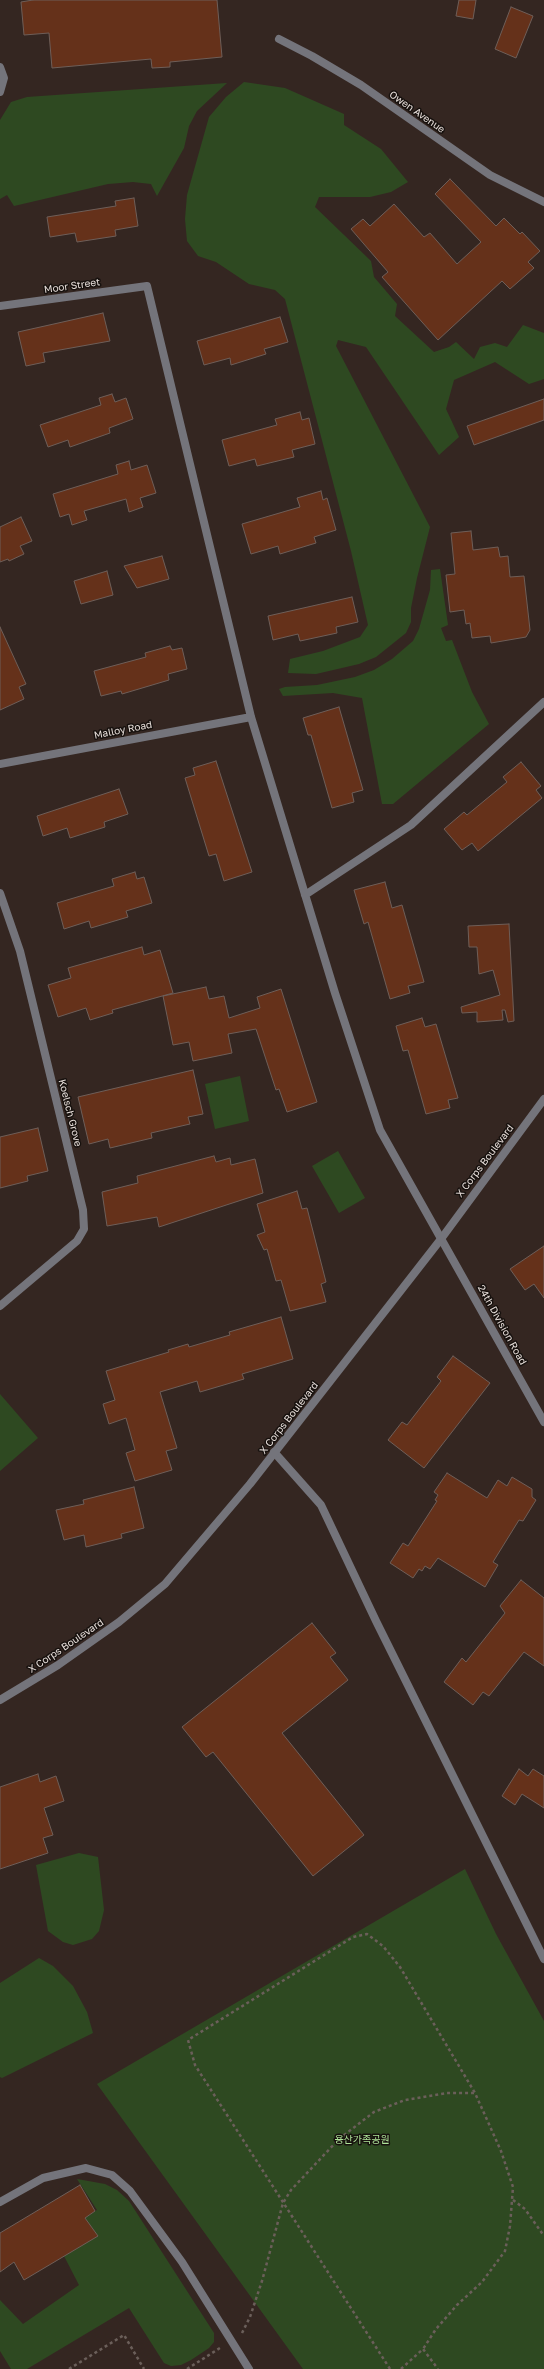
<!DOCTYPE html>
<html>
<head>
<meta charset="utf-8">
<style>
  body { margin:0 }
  canvas { display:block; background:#342621 }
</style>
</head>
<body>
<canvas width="544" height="2369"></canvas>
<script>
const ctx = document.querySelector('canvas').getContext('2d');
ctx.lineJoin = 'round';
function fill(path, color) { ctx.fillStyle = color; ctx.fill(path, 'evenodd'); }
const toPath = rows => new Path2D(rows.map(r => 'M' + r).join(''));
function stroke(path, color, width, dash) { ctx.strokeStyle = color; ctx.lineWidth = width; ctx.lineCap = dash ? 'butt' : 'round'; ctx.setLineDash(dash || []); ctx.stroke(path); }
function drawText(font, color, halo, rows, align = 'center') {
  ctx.font = font + ' "Golos Text","Noto Sans KR",sans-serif'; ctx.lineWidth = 3; ctx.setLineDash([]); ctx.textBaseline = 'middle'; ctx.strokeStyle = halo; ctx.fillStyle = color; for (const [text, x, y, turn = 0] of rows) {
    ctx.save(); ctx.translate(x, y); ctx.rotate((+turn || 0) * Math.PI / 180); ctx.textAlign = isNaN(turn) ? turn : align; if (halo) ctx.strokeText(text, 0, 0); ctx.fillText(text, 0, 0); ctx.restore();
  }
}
fill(toPath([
  [244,82,285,88,344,114,344,125,381,149,408,182,391,192,370,197,319,197,315,207,371,261,374,277,397,304,395,316,434,352,449,347,456,342,474,359,480,347,495,343,507,347,523,325,544,333,544,379,529,384,495,362,454,380,446,409,459,437,439,455,366,347,338,340,336,346,430,527,417,578,411,608,411,622,406,633,376,657,359,664,316,674,288,673,290,659,323,651,360,637,368,625,351,551,285,299,275,290,249,284,216,262,198,256,187,241,185,219,187,195,209,117,226,97],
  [227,83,197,111,189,126,184,148,157,196,151,184,133,182,108,184,14,206,7,195,0,199,0,120,11,102,27,97],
  [440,569,448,625,441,628,446,641,452,640,472,692,489,724,393,804,382,804,362,698,333,693,283,696,279,689,285,687,317,685,355,677,374,670,392,659,413,641,419,629,430,590,431,570],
  [240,1076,249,1121,215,1129,205,1084],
  [338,1151,365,1198,339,1213,312,1166],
  [0,1394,38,1438,0,1471],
  [79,1853,98,1857,104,1910,99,1931,92,1939,73,1945,63,1942,48,1931,36,1865],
  [465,1869,496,1934,544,2021,544,2369,303,2369,97,2084],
  [39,1958,53,1966,73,1986,87,2012,93,2033,2,2078,0,2077,0,1983],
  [77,2179,105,2184,117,2190,129,2201,214,2333,214,2342,209,2348,191,2360,181,2365,171,2366,164,2363,129,2308,27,2369,11,2369,0,2351,0,2300,23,2324,79,2285,64,2256,97,2236,85,2218,97,2210]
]), '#2e4921');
const building = toPath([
  [33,0,217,0,222,57,170,62,170,67,152,68,151,59,52,68,49,33,24,35,21,2,33,0],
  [459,0,476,0,473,19,456,16,459,0],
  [511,7,533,16,516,58,495,49,511,7],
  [450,179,496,226,504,218,520,234,522,232,540,251,528,262,534,268,510,289,502,281,438,340,382,277,388,272,351,229,363,219,370,226,394,204,424,237,430,233,457,264,481,242,435,194,450,179],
  [134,198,138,226,115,230,116,236,77,242,75,233,50,237,47,217,116,206,115,201,134,198],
  [103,313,110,341,43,353,45,362,26,366,18,332,103,313],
  [280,317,288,342,264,349,266,354,231,365,230,358,204,365,197,341,280,317],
  [112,394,115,402,126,398,133,419,109,428,110,433,70,447,68,440,48,447,40,425,101,405,99,398,112,394],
  [544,399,544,420,474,445,467,426,544,399],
  [300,412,302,420,309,418,315,444,292,450,294,457,257,466,255,459,229,466,222,440,277,425,275,419,300,412],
  [129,461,131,470,147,465,156,493,140,498,143,507,129,512,126,499,84,511,87,520,72,525,69,514,60,517,53,494,118,474,116,465,129,461],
  [321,491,323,500,327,498,336,530,314,537,316,543,280,554,278,546,251,554,242,524,300,507,297,498,321,491],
  [21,517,32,541,20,546,24,554,9,561,8,559,0,562,0,527,21,517],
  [471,531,473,550,498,547,500,557,508,556,510,577,524,576,530,630,526,637,491,643,490,636,472,638,470,623,466,624,464,610,450,612,446,575,455,574,451,533,471,531],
  [162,556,169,579,137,588,124,566,162,556],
  [107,571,113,595,81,604,74,581,107,571],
  [352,597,358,622,336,627,337,633,300,641,298,634,273,640,268,616,352,597],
  [0,627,26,684,19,687,24,699,0,710,0,627],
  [170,646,172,650,182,648,187,669,168,674,169,680,122,694,121,691,101,696,94,671,146,657,145,653,170,646],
  [339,707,363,790,352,793,354,802,332,808,311,735,308,735,303,718,339,707],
  [216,761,252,872,224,881,216,854,209,856,185,778,195,775,193,768,216,761],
  [521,762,541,786,536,790,542,798,478,851,472,843,462,850,444,829,464,812,467,815,507,782,503,777,521,762],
  [119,789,128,814,104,822,105,827,70,838,67,828,43,836,37,816,119,789],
  [135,872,137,879,144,877,152,903,126,911,128,917,91,928,89,921,64,929,57,903,114,886,112,879,135,872],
  [385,882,392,908,402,905,424,982,408,986,410,993,390,999,368,922,364,924,354,890,385,882],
  [509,924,514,1021,508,1022,505,1010,502,1010,503,1020,477,1022,477,1012,462,1013,461,1007,500,995,493,970,479,974,477,947,469,947,468,926,509,924],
  [142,947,144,955,160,950,173,993,112,1010,113,1013,90,1020,86,1008,58,1017,48,985,71,978,68,968,142,947],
  [206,987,209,999,224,996,229,1018,260,1008,257,997,281,989,317,1102,287,1112,279,1089,276,1090,256,1029,228,1034,232,1053,193,1061,189,1042,173,1045,163,996,206,987],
  [422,1018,425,1027,436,1024,458,1098,448,1100,450,1108,426,1114,408,1050,403,1051,396,1026,422,1018],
  [193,1070,203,1114,188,1117,190,1124,151,1133,152,1138,110,1148,108,1139,89,1144,78,1097,193,1070],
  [38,1128,48,1171,27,1176,28,1181,0,1188,0,1137,38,1128],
  [214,1156,216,1162,230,1158,231,1165,255,1159,263,1193,159,1227,157,1217,107,1226,102,1192,138,1183,137,1176,214,1156],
  [297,1191,302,1209,307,1208,326,1282,321,1284,326,1302,290,1311,281,1280,276,1281,267,1249,264,1250,257,1235,265,1232,257,1204,297,1191],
  [544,1246,544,1298,534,1284,525,1290,510,1269,544,1246],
  [281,1317,293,1359,242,1374,244,1379,200,1392,197,1381,160,1392,177,1448,166,1451,172,1470,135,1481,126,1453,135,1450,126,1418,109,1424,103,1404,115,1400,106,1371,169,1352,168,1350,188,1344,189,1347,230,1335,229,1332,281,1317],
  [453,1356,490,1383,424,1468,388,1440,402,1422,407,1425,441,1381,437,1377,453,1356],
  [447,1473,487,1498,498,1480,507,1486,512,1477,532,1489,532,1497,536,1500,523,1521,519,1520,493,1562,498,1565,485,1587,438,1558,430,1569,425,1566,422,1571,419,1569,413,1578,390,1563,403,1543,408,1546,437,1501,435,1500,438,1495,434,1492,447,1473],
  [134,1487,144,1528,121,1534,122,1538,86,1547,84,1535,64,1540,56,1510,84,1504,83,1500,134,1487],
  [521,1580,544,1598,544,1666,524,1652,489,1696,483,1692,473,1705,444,1682,462,1658,466,1662,505,1613,500,1606,521,1580],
  [312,1623,336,1653,330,1657,348,1680,282,1733,364,1835,313,1876,213,1752,206,1757,182,1727,312,1623],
  [519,1769,528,1776,533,1769,544,1776,544,1808,522,1794,515,1805,502,1796,519,1769],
  [38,1774,40,1782,56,1776,64,1801,44,1808,53,1835,43,1838,48,1853,0,1869,0,1787,38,1774],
  [80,2185,95,2211,85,2218,98,2236,24,2280,14,2262,0,2272,0,2233,80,2185]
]);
fill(building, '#65311a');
stroke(building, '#6e5e58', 1);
stroke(toPath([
  [513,2200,525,2209,544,2236],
  [242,2333,250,2317,262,2281,283,2203,291,2190,339,2139,374,2112,405,2100,447,2093,474,2093],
  [69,2369,124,2335,144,2369],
  [187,2369,220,2348],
  [390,2369,195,2065,188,2040,353,1937,367,1934,383,1946,400,1967,475,2093,501,2151,513,2187,510,2226,505,2251,482,2282,457,2305,436,2329,423,2349],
  [401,2369,423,2349,438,2369]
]), '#6b5f5a', 2.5, [3, 3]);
stroke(toPath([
  [279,39,312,56,361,85,490,175,544,202],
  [0,67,4,78,0,92],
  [0,306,147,286,251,717,335,993,380,1130,544,1422],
  [0,764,251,717],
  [0,893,20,951,83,1210,84,1229,77,1241,0,1306],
  [305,895,411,825,544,702],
  [274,1452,321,1505,376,1621,544,1959],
  [0,2202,43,2178,86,2168,112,2175,130,2191,182,2262,249,2369]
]), '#74747b', 8);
stroke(toPath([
  [0,1700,58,1665,119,1622,165,1584,250,1484,441,1239,544,1099]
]), '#74747b', 8);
drawText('10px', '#e9e0dc', '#17110e', [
  ["Owen Avenue",417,112,35],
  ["Moor Street",72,286,-8],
  ["Malloy Road",123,730,-11],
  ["Koelsch Grove",70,1113,76],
  ["X Corps Boulevard",485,1161,-53],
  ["24th Division Road",502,1325,61],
  ["X Corps Boulevard",289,1418,-52],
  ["X Corps Boulevard",66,1646,-34]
]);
drawText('10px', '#afe399', '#17110e', [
  ["용산가족공원",362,2140]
]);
</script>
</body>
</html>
